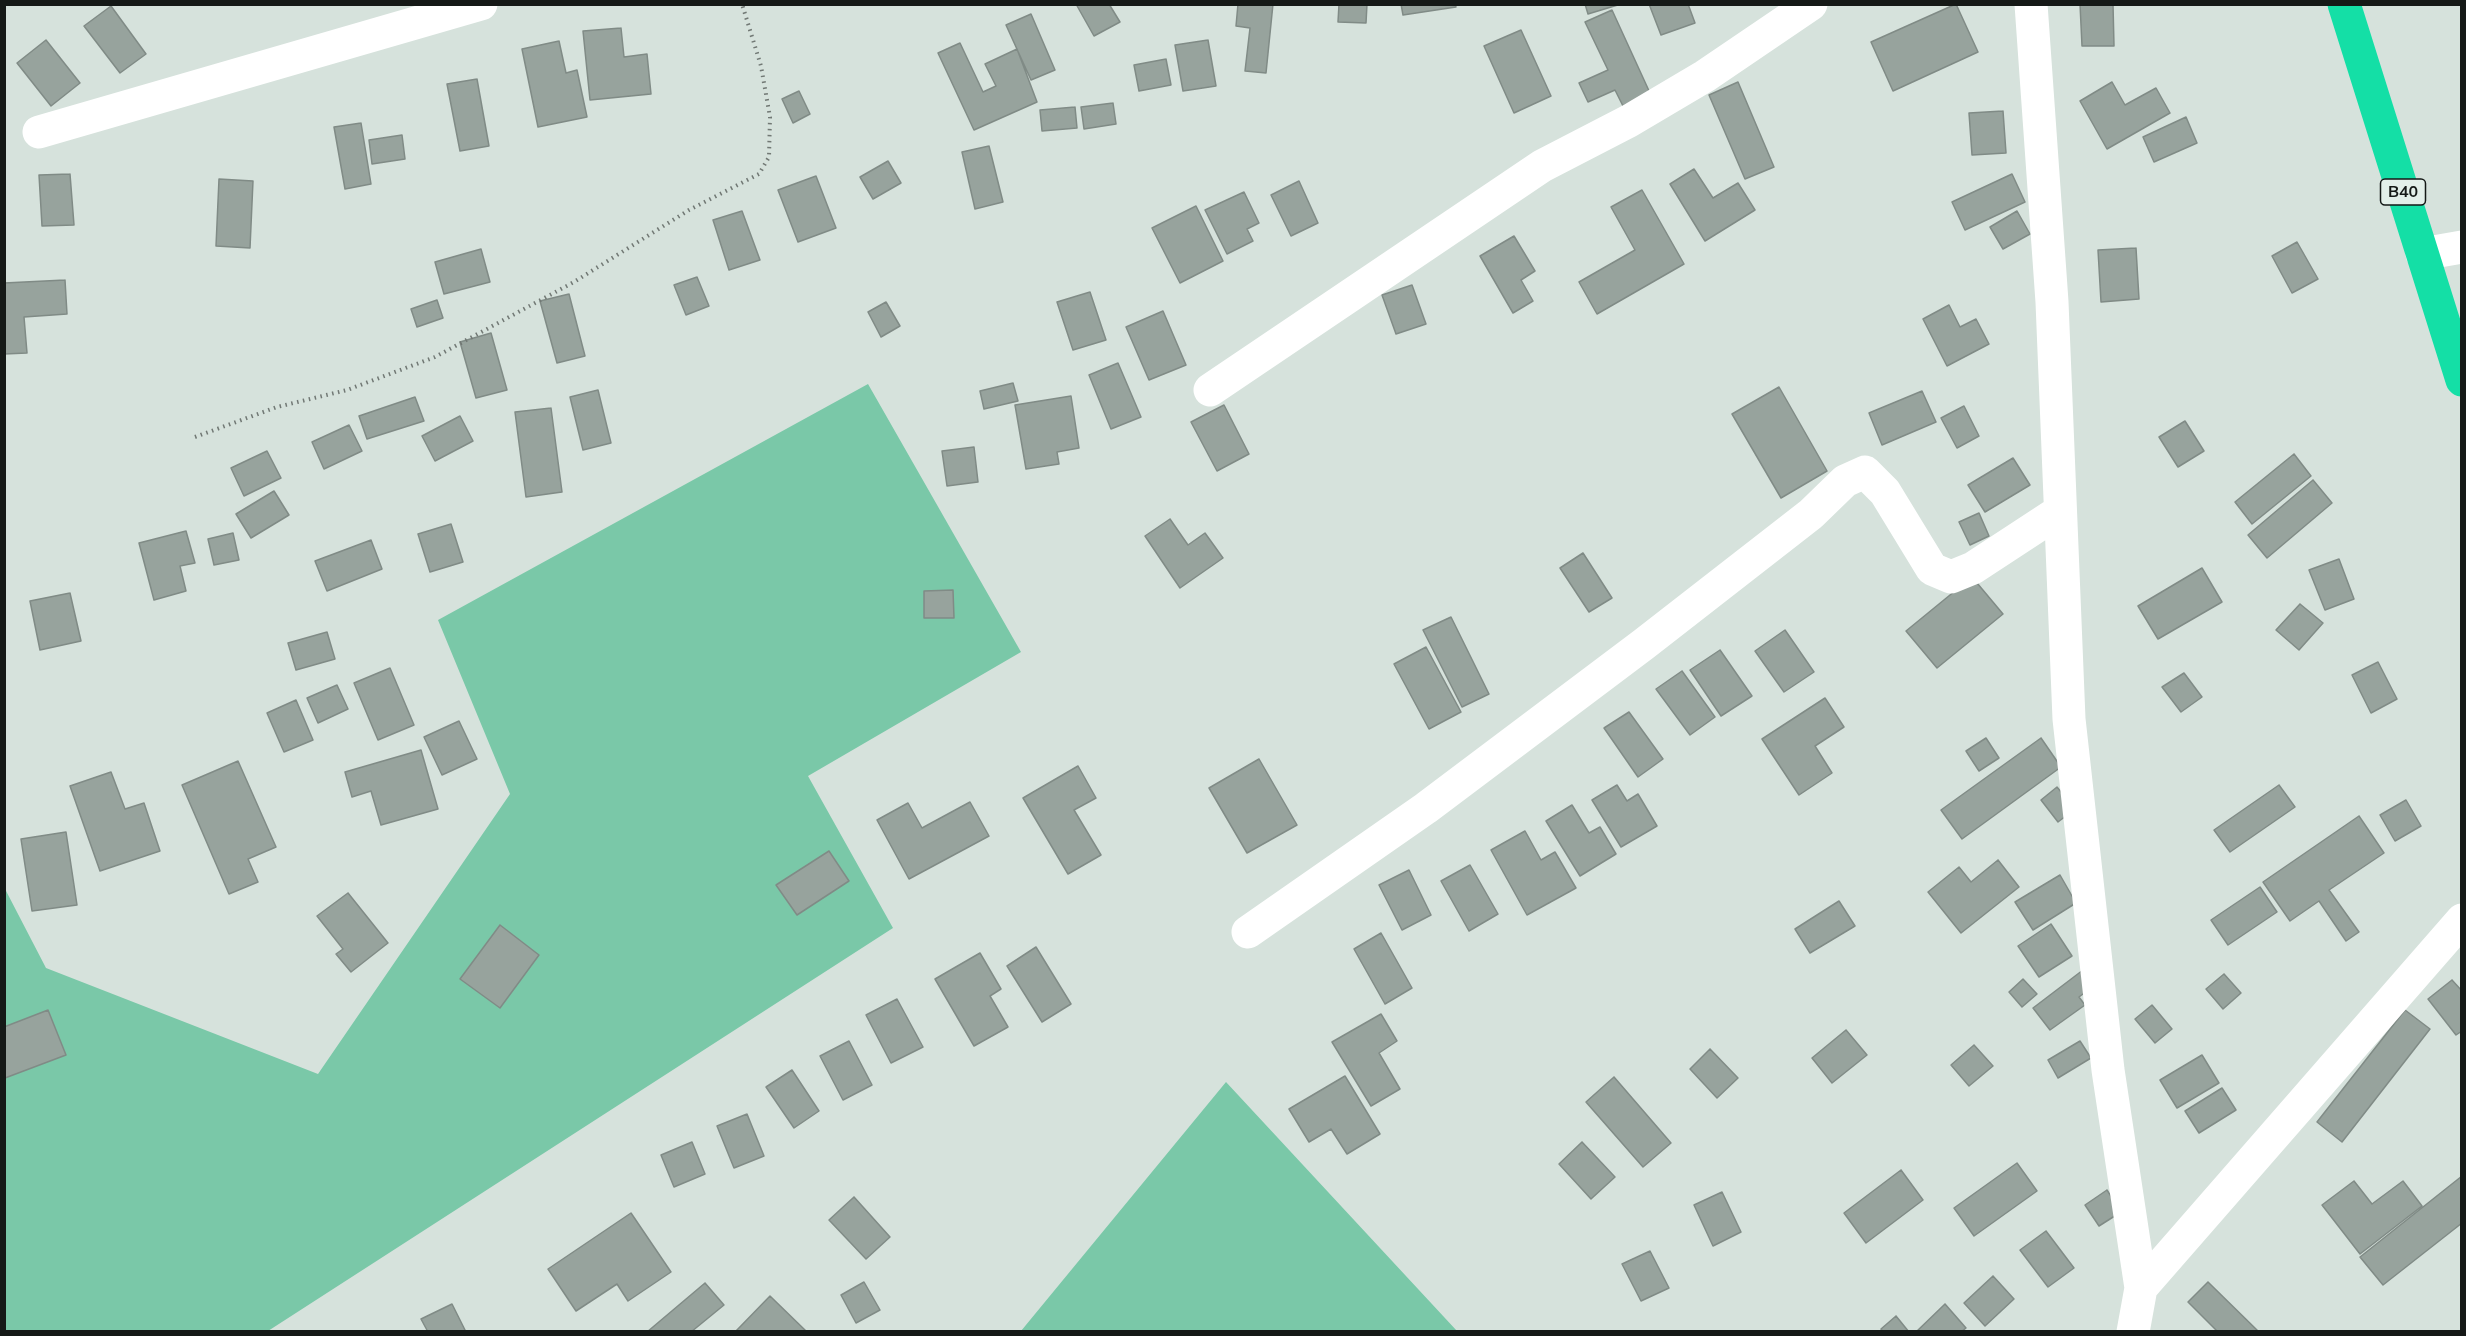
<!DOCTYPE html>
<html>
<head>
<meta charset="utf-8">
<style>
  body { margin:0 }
  #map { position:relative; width:2466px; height:1336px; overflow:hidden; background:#d6e2dc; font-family:Mulish,sans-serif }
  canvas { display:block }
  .frame { position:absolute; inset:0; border:6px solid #151917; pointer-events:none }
</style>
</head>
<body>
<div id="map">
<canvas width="2466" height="1336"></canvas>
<div class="frame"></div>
</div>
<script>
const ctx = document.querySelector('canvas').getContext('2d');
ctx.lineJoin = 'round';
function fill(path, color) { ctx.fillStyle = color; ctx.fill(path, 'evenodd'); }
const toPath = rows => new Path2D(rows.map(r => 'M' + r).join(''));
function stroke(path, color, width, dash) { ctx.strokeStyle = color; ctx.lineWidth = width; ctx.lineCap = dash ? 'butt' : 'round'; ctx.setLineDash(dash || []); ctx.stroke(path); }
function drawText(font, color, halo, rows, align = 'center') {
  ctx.font = font + ' Mulish,sans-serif'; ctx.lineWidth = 5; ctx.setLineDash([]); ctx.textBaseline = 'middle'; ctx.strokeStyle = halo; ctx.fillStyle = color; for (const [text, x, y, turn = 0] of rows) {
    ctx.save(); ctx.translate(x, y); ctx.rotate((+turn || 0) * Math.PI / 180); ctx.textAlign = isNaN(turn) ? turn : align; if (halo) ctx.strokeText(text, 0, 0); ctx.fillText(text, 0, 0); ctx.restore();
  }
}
fill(toPath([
  [868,384,1021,652,808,776,893,928,268,1331,5,1331,4,887,46,968,318,1074,510,794,438,620],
  [1226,1082,1457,1331,1021,1331]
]), '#7ac8a8');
const building = toPath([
  [1076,4,1109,4,1120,22,1094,36,1076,4],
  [1238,4,1273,4,1266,73,1245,71,1250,28,1236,26,1238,4],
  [1339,4,1367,4,1366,23,1338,22,1339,4],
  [1401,4,1455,4,1456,7,1403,15,1401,4],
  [1585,4,1621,4,1588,14,1585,4],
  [1649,4,1688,4,1695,23,1661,35,1649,4],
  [1956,4,1978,52,1893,91,1871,42,1956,4],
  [2080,4,2113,4,2114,46,2082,46,2080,4],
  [111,6,146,54,120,73,84,26,111,6],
  [1612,10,1650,93,1623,106,1615,90,1588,102,1579,83,1608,70,1585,22,1612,10],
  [1031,14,1055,70,1031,80,1006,25,1031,14],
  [621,28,624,57,647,54,651,94,590,100,583,31,621,28],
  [1521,30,1551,96,1514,113,1484,46,1521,30],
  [46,40,80,83,51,106,17,63,46,40],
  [1208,40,1216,86,1183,91,1175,45,1208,40],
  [559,41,566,73,577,70,587,117,538,127,522,49,559,41],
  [960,43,983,92,996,86,985,64,1017,49,1037,102,974,130,938,53,960,43],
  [1166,59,1171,85,1139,91,1134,65,1166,59],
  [477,79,489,146,460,151,447,84,477,79],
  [1738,82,1774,167,1745,179,1709,95,1738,82],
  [2112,82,2125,105,2156,88,2170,113,2107,149,2080,101,2112,82],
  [799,91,810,114,793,123,782,99,799,91],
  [1113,103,1116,124,1084,129,1081,107,1113,103],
  [1075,107,1077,128,1042,131,1040,110,1075,107],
  [2003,111,2006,153,1972,155,1969,113,2003,111],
  [2186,117,2197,143,2154,162,2143,137,2186,117],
  [361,123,371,184,345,189,334,127,361,123],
  [402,135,405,159,372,164,369,140,402,135],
  [989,146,1003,202,975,209,962,152,989,146],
  [888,161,901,183,873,199,860,177,888,161],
  [1694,169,1713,198,1738,183,1755,210,1705,241,1670,184,1694,169],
  [70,174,74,225,42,226,39,175,70,174],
  [2012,174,2025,202,1965,230,1952,202,2012,174],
  [816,176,836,228,798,242,778,190,816,176],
  [219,179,253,181,250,248,216,246,219,179],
  [1299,181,1318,223,1291,236,1271,195,1299,181],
  [1642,190,1684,264,1597,314,1579,282,1635,250,1611,207,1642,190],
  [1244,192,1259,223,1247,229,1253,241,1227,254,1205,210,1244,192],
  [1196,206,1223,261,1180,283,1152,228,1196,206],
  [742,211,760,260,729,270,713,220,742,211],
  [2017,211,2030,234,2003,249,1990,227,2017,211],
  [1514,236,1535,271,1521,280,1533,301,1513,313,1480,256,1514,236],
  [2297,242,2318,279,2292,293,2272,256,2297,242],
  [2136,248,2139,299,2101,302,2098,250,2136,248],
  [481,249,490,282,444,294,435,262,481,249],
  [697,277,709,306,686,315,674,285,697,277],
  [65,280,67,314,24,317,27,353,4,354,4,283,65,280],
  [1412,285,1426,324,1396,334,1382,295,1412,285],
  [1090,292,1106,340,1073,350,1057,302,1090,292],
  [569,294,585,356,557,363,540,301,569,294],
  [437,300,443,318,417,327,411,309,437,300],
  [886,302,900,326,881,337,868,312,886,302],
  [1949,305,1960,327,1976,319,1989,344,1947,366,1923,319,1949,305],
  [1163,311,1186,365,1149,380,1126,327,1163,311],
  [491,333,507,390,476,398,460,342,491,333],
  [1118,363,1141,417,1111,429,1089,375,1118,363],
  [1013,383,1018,401,984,409,980,391,1013,383],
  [1779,387,1827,471,1781,498,1732,414,1779,387],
  [598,390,611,443,583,450,570,397,598,390],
  [1922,391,1936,422,1882,445,1869,413,1922,391],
  [1071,396,1079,448,1057,452,1059,464,1026,469,1015,405,1071,396],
  [415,397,424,421,367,439,359,416,415,397],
  [1224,405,1249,454,1217,471,1191,422,1224,405],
  [1964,406,1979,436,1957,448,1941,418,1964,406],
  [551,408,562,492,526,497,515,412,551,408],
  [460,416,473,441,435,461,422,436,460,416],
  [2185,421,2204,451,2178,467,2159,437,2185,421],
  [349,425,362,451,324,469,312,442,349,425],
  [974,447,978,482,947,486,942,451,974,447],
  [267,451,281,478,244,496,231,468,267,451],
  [2294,454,2311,476,2252,524,2235,502,2294,454],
  [2013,458,2030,485,1985,512,1968,485,2013,458],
  [2313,480,2332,503,2267,558,2248,535,2313,480],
  [274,491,289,515,251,538,236,514,274,491],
  [1979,513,1989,536,1970,545,1959,522,1979,513],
  [1170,519,1188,545,1205,533,1223,558,1180,588,1145,536,1170,519],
  [451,524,463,562,430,572,418,534,451,524],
  [186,531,195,563,180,566,186,591,154,600,139,543,186,531],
  [233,533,239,560,214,565,208,539,233,533],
  [371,540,382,569,327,591,315,561,371,540],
  [1583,553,1612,598,1589,612,1560,568,1583,553],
  [2339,559,2354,599,2325,610,2309,570,2339,559],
  [2202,568,2222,602,2158,639,2138,606,2202,568],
  [1972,577,2003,614,1937,668,1906,631,1972,577],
  [953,590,954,618,924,618,924,591,953,590],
  [70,593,81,641,40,650,30,601,70,593],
  [2300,604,2323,623,2299,650,2276,630,2300,604],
  [1451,617,1489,694,1462,707,1423,630,1451,617],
  [1785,630,1814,672,1784,692,1755,651,1785,630],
  [327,632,335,659,296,670,288,643,327,632],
  [1426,647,1461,712,1429,729,1394,664,1426,647],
  [1720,650,1752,696,1721,716,1690,670,1720,650],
  [2378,662,2397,699,2371,713,2352,675,2378,662],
  [390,668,414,725,378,740,354,683,390,668],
  [1682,671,1715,717,1690,735,1656,689,1682,671],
  [2184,673,2202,697,2181,712,2162,687,2184,673],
  [337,685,348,709,318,723,307,698,337,685],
  [1825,698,1844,727,1815,746,1832,773,1799,795,1762,739,1825,698],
  [296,700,313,740,284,752,267,713,296,700],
  [1629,712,1663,759,1638,777,1604,728,1629,712],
  [459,721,477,759,442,775,424,737,459,721],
  [1986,738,1999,758,1979,771,1966,751,1986,738],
  [2041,738,2061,767,1962,839,1941,810,2041,738],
  [421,750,438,809,381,825,371,791,352,797,345,772,421,750],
  [1259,759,1297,825,1247,853,1209,788,1259,759],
  [238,761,276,847,248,859,258,882,229,894,182,785,238,761],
  [1078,766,1096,798,1074,810,1101,855,1068,874,1023,798,1078,766],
  [111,772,125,809,144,803,160,851,100,871,70,786,111,772],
  [1617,785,1627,801,1638,794,1657,826,1621,847,1592,800,1617,785],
  [2279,785,2295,807,2230,852,2214,830,2279,785],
  [2057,787,2075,809,2058,822,2041,800,2057,787],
  [2406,800,2421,826,2395,841,2380,815,2406,800],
  [970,802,989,836,909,879,877,820,908,803,922,828,970,802],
  [1572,805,1589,833,1600,827,1616,854,1580,876,1546,821,1572,805],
  [2359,816,2384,853,2329,890,2359,932,2346,941,2319,901,2290,921,2263,882,2359,816],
  [1525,831,1541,860,1555,852,1576,888,1527,915,1491,850,1525,831],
  [66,832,77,905,32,911,21,839,66,832],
  [829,851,849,881,797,915,776,885,829,851],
  [1998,860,2019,887,1961,933,1928,892,1959,867,1971,882,1998,860],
  [1470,865,1498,914,1469,931,1441,881,1470,865],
  [1409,870,1431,915,1402,930,1379,885,1409,870],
  [2060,875,2076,903,2033,930,2015,902,2060,875],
  [2260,887,2277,912,2228,945,2211,920,2260,887],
  [348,893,388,943,351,972,336,954,343,949,317,916,348,893],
  [1839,901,1855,926,1810,953,1795,929,1839,901],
  [2051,924,2072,956,2039,977,2018,946,2051,924],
  [500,925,539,955,500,1008,460,979,500,925],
  [1381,933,1412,988,1385,1004,1354,949,1381,933],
  [1036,947,1071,1004,1042,1022,1007,966,1036,947],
  [980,953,1001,989,990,996,1008,1027,974,1046,935,979,980,953],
  [2083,970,2095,985,2079,997,2085,1005,2050,1030,2033,1008,2083,970],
  [2224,974,2241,993,2223,1009,2206,989,2224,974],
  [2023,979,2037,994,2022,1007,2009,992,2023,979],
  [2452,980,2462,991,2462,1031,2456,1035,2428,999,2452,980],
  [897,999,923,1047,891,1063,866,1015,897,999],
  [2152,1005,2172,1029,2155,1043,2135,1019,2152,1005],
  [48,1010,66,1055,5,1078,4,1027,48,1010],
  [2405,1010,2430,1029,2342,1142,2317,1122,2405,1010],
  [1381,1014,1397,1041,1379,1053,1400,1089,1371,1106,1332,1042,1381,1014],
  [1846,1030,1867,1055,1832,1083,1812,1058,1846,1030],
  [849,1041,872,1085,843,1100,820,1056,849,1041],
  [2080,1041,2091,1058,2058,1078,2048,1060,2080,1041],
  [1974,1045,1993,1066,1969,1086,1951,1065,1974,1045],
  [1710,1049,1738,1078,1717,1098,1690,1069,1710,1049],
  [2202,1055,2219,1083,2177,1108,2160,1080,2202,1055],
  [792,1070,819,1111,794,1128,766,1087,792,1070],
  [1345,1076,1380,1134,1347,1154,1331,1129,1309,1142,1289,1109,1345,1076],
  [1614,1077,1671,1143,1643,1167,1586,1102,1614,1077],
  [2222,1088,2236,1110,2199,1133,2185,1111,2222,1088],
  [747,1114,764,1156,734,1168,717,1126,747,1114],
  [692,1142,705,1174,674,1187,661,1155,692,1142],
  [1582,1142,1615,1177,1591,1199,1559,1164,1582,1142],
  [2017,1163,2037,1191,1974,1236,1954,1208,2017,1163],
  [1901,1170,1923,1200,1866,1243,1844,1213,1901,1170],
  [2462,1176,2462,1223,2383,1285,2360,1257,2462,1176],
  [2354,1181,2372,1204,2403,1181,2422,1206,2360,1254,2322,1205,2354,1181],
  [2107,1190,2121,1212,2099,1226,2085,1205,2107,1190],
  [1722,1192,1741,1232,1713,1246,1694,1205,1722,1192],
  [854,1197,890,1237,866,1259,829,1220,854,1197],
  [631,1213,671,1272,628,1301,617,1284,576,1311,548,1269,631,1213],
  [2046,1231,2074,1268,2048,1287,2020,1250,2046,1231],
  [1650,1251,1669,1288,1641,1301,1622,1264,1650,1251],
  [1993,1276,2014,1299,1985,1326,1964,1303,1993,1276],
  [864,1282,880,1310,856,1323,841,1295,864,1282],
  [2208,1282,2259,1332,2218,1332,2188,1302,2208,1282],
  [705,1283,724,1305,691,1332,647,1332,705,1283],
  [770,1296,806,1331,806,1332,735,1332,770,1296],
  [452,1304,466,1332,428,1332,421,1319,452,1304],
  [1945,1304,1966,1328,1961,1332,1916,1332,1945,1304],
  [1896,1316,1909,1332,1883,1332,1881,1329,1896,1316]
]);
fill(building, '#97a39d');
stroke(building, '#808b86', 1.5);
stroke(toPath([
  [195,437,277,407,347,390,435,357,574,282,689,210,759,174,769,157,770,117,761,66,742,4]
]), '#717874', 4, [1.5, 4.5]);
stroke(toPath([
  [2031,4,2052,302,2069,719,2108,1070,2141,1288,2133,1332],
  [39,132,481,4],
  [2422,254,2462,247],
  [1210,390,1542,166,1629,121,1705,76,1811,4],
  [1248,932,1426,808,1644,644,1811,514,1845,481,1865,472,1885,492,1932,569,1951,577,1973,568,2060,511],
  [2141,1288,2462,920]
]), '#fff', 33);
stroke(toPath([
  [2344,4,2462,380]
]), '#14dfa6', 33);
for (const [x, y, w] of [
  [2403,192,45]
]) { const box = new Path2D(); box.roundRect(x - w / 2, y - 13, w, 26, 4.5); ctx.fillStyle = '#e3efe9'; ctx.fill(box); stroke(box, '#151917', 1.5); }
drawText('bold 16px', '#151917', null, [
  ["B40",2403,192]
]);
</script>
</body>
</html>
